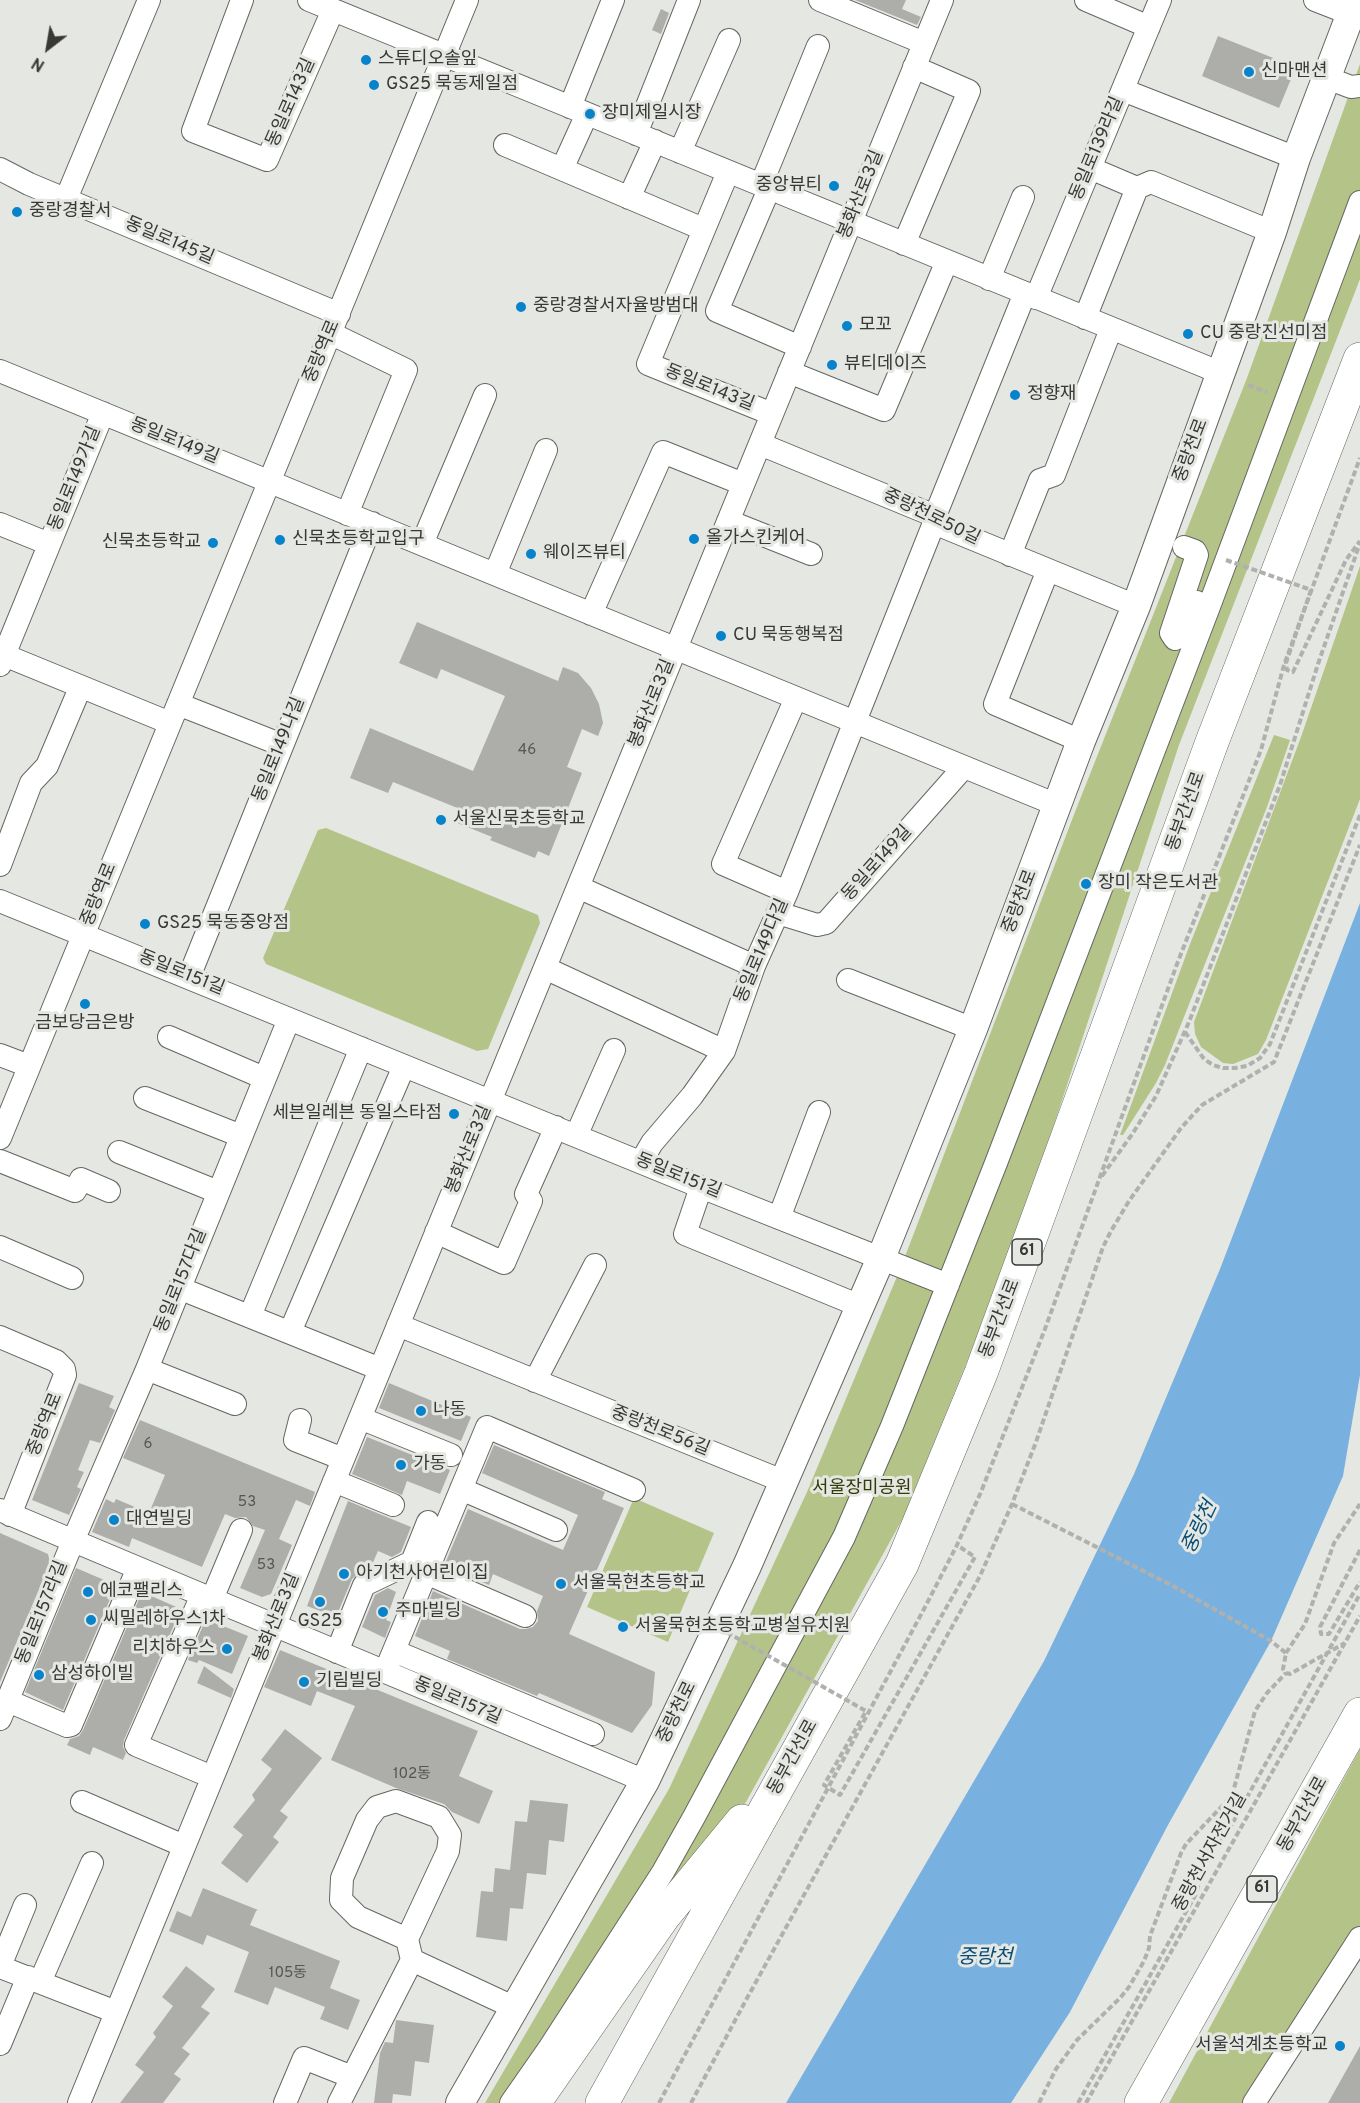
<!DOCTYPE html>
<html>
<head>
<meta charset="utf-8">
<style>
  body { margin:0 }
  #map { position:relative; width:1360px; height:2103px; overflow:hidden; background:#e5e7e2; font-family:Overpass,sans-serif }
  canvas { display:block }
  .north { position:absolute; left:18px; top:18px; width:60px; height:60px; -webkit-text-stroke:4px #e5e7e2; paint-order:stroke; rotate:211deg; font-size:16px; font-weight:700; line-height:24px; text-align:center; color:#383937 }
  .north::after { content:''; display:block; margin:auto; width:21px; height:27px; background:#383937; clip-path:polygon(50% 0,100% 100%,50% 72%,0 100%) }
</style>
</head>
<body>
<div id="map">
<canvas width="1360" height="2103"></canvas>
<div class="north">N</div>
</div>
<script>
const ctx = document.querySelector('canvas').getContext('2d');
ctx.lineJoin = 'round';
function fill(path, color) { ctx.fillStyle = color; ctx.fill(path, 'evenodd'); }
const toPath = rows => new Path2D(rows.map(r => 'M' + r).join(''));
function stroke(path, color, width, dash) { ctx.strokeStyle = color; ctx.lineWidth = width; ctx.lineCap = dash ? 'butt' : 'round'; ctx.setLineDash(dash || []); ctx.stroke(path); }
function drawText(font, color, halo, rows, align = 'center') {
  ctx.font = font + ' Overpass,"Noto Sans KR",sans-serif'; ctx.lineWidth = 6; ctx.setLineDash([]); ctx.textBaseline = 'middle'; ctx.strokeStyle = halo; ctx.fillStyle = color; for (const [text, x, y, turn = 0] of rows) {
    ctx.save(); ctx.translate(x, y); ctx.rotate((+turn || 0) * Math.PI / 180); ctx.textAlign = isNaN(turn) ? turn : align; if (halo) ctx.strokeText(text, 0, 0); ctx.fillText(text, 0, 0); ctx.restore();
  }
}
fill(toPath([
  [1360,64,1360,279,1179,745,1013,1249,903,1518,746,1802,657,1914,526,2103,485,2103,669,1789,807,1492,901,1267,1075,812,1247,378],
  [1360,566,1360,799,1266,1040,1258,1054,1233,1064,1223,1063,1201,1047,1195,1034,1194,1022,1301,737],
  [1274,735,1290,740,1267,807,1165,1065,1156,1083,1123,1135,1120,1135,1190,944],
  [326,828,538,915,540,923,488,1049,477,1051,266,964,263,958,318,830],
  [634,1498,714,1533,668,1642,587,1607],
  [1360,1749,1360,1942,1256,2103,1169,2103]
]), '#b4c387');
fill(toPath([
  [1360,903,1360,1375,1343,1476,1271,1641,1168,1825,1070,2012,1011,2103,786,2103,1044,1661,1134,1474,1220,1269]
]), '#78b1e0');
fill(toPath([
  [855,0,906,0,902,9,921,17,917,25],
  [661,9,669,13,661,34,652,30],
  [1218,36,1296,67,1279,108,1202,76],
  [417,622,558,681,563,667,578,673,591,688,599,704,603,723,598,736,582,729,567,767,582,773,549,856,538,851,535,858,490,840,492,837,455,822,460,809,393,782,388,793,350,778,370,728,473,771,505,696,441,669,437,679,399,663],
  [79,1383,114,1396,109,1407,115,1410,100,1443,90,1440,78,1470,84,1472,77,1487,81,1489,69,1515,32,1500],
  [389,1383,471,1417,461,1441,379,1408],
  [140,1420,315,1492,310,1506,296,1500,279,1539,292,1545,271,1594,262,1597,240,1588,265,1530,253,1526,246,1517,235,1518,225,1514,202,1567,132,1538,129,1547,92,1532,106,1499,114,1503,116,1499,149,1513,165,1475,123,1458],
  [367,1437,450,1470,440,1494,407,1481,402,1495,352,1474],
  [494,1445,605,1492,602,1499,624,1508,569,1634,655,1672,652,1705,632,1733,539,1693,537,1696,447,1659,450,1651,415,1636,433,1591,520,1629,526,1629,533,1627,538,1621,537,1611,543,1596,493,1574,489,1585,444,1566,468,1509,563,1550,578,1515,482,1473],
  [348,1501,411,1527,401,1552,392,1557,378,1551,371,1567,358,1573,352,1579,336,1617,307,1606],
  [0,1533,48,1554,50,1563,0,1682],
  [76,1568,116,1585,63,1710,25,1692],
  [388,1588,396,1592,386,1620,391,1622,385,1638,362,1627,375,1595],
  [142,1592,181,1609,124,1740,123,1747,126,1753,123,1760,93,1747,90,1755,67,1745,70,1739,79,1736,83,1730],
  [206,1619,248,1636,232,1674,199,1660,197,1663,188,1660],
  [280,1650,478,1731,459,1776,493,1791,479,1824,452,1812,444,1804,396,1788,331,1760,355,1706,317,1691,311,1706,264,1687],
  [204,1666,234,1689,231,1698,197,1683],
  [285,1729,322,1758,280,1811,288,1817,273,1837,279,1842,247,1883,221,1863,243,1835,233,1827,255,1800,252,1795,272,1769,261,1760],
  [530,1800,568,1804,564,1842,549,1840,546,1875,527,1873,523,1909,510,1908,507,1941,476,1937,481,1891,493,1892,495,1868,510,1870,515,1821,527,1822],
  [203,1888,258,1910,256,1911,250,1925,340,1961,330,1988,360,2000,348,2030,320,2019,325,2007,275,1987,268,2005,234,1992,249,1952,207,1935,203,1945,169,1931,177,1911,191,1917],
  [186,1966,215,1989,201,2007,210,2013,182,2048,190,2054,174,2074,181,2079,163,2103,120,2103,144,2072,135,2065,156,2037,153,2033,173,2006,162,1997],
  [396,2020,434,2025,429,2063,415,2061,411,2096,393,2094,392,2103,374,2103,380,2053,385,2042,393,2043],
  [1360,2046,1360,2103,1328,2103]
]), '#adaeaa');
const minor = toPath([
  [242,0,193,131,267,160,333,10],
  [309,0,1221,373],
  [820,0,924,43],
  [1086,0,1149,27],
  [1315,0,1351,14],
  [1327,78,1351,87,1360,86],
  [1123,90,1296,158],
  [570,107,613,0],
  [636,134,689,0],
  [505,145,703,229],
  [680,152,729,40],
  [0,169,29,184,339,314],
  [562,169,587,114],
  [728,172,648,364,772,414],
  [761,185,818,46],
  [1137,188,1151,182,1272,232],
  [769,189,717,311,800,347],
  [629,198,655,141],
  [66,199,149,0],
  [904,244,969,91,914,67],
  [989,279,1023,197],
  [1036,298,1160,0],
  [1085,318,1137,188,1090,168],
  [330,333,406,370,347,514],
  [0,371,1057,805],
  [789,372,884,410,947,261],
  [760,444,935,516,934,523,1136,606],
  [935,516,1025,293],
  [728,521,811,554],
  [0,524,49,544],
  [422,544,485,395],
  [1184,547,1195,551,1197,555,1171,633,1175,639,1180,636,1197,602],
  [1010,555,1040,480,1054,475,1111,329],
  [1048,570,995,704,1081,741],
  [495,574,546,450],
  [591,614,663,452,743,484],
  [4,655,170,723],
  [0,665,103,413],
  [178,704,282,745],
  [0,865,31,783,47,766,80,688],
  [578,887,754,966],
  [787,892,723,864,796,698],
  [0,901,701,1187,948,1285],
  [778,913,817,925,826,923,964,767],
  [545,968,724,1051],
  [189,977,372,523],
  [848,980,973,1029],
  [169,1037,264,1078],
  [0,1055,29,1066],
  [145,1098,241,1136],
  [576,1136,614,1050],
  [0,1138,467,0],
  [119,1152,218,1192],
  [0,1161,75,1191,81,1179,109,1191],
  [641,1162,652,1143,692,1096,724,1051,754,966,787,892,934,523],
  [701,1187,685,1234,860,1306],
  [779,1218,819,1112],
  [436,1232,504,1263,531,1201,526,1194,556,1127],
  [0,1247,72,1278],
  [179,1288,380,1369],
  [250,1316,361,1048],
  [398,1325,785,1482],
  [290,1332,404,1066],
  [0,1337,56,1361,64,1369,65,1375,10,1515],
  [147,1369,235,1404],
  [535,1381,595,1265],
  [360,1418,451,1455],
  [300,1420,295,1440,343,1459],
  [334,1481,393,1505],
  [461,1489,556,1530],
  [0,1510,645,1781],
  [426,1573,525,1616],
  [202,1595,136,1745,212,1777],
  [212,1599,241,1530],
  [394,1651,593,1734],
  [337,1652,364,1585,412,1562,428,1522],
  [385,1672,487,1427,634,1490],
  [8,1701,67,1726,71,1725,138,1568],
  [0,1719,73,1541,147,1369,289,1019],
  [82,1802,184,1846],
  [412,1960,515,2008],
  [0,1966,25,1905],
  [0,1967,116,2012],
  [40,1982,92,1863],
  [0,2044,28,1977],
  [79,2103,942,0],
  [285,2103,304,2058,352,2077],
  [339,2103,412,1960,407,1939,448,1851,450,1835,439,1817,396,1801,377,1807,367,1820,342,1878,341,1900,358,1917,407,1939],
  [511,2103,550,2047,663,1872,694,1817,844,1537,892,1426,996,1163,1210,604,1360,202],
  [1254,2103,1360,1938]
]);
const major = toPath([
  [460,2103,645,1781,747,1566,881,1258,973,1029,1081,741,1136,606,1272,232,1296,158,1356,0]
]);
const highway = toPath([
  [534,2103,663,1917,742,1821],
  [602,2103,902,1564,981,1373,1212,742,1360,359],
  [1141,2103,1360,1714]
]);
stroke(minor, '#656762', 24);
stroke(major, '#656762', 30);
stroke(highway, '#656762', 34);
stroke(toPath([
  [1248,385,1267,392],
  [1185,1032,1204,1059,1213,1065,1223,1068,1235,1068,1247,1066,1260,1058,1270,1044,1360,815],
  [1102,1176,1133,1133,1156,1096,1189,1022,1280,785,1318,664,1360,543],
  [1012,1504,1173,1586,1271,1641,1286,1653,1283,1669,1286,1673,1290,1674,1345,1643],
  [1360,1550,1320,1627,1321,1634,1329,1634,1360,1582],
  [1286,1653,1305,1624,1334,1543,1360,1504],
  [659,2103,924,1609,957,1545,981,1492,1045,1329,1177,964,1261,750,1284,665,1360,458],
  [691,2103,746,2000,980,1576,1012,1504,1036,1442,1103,1247,1111,1231,1129,1201,1181,1128,1202,1105,1274,1062,1360,845],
  [1039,2103,1056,2069,1077,2040,1120,1998,1129,1987,1144,1961,1149,1948,1150,1936,1181,1853,1186,1844,1226,1802,1233,1792,1255,1711,1267,1693,1286,1673],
  [1078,2103,1196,1894,1207,1852,1226,1835,1360,1594],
  [1086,2103,1360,1616]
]), '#b0b1ad', 4, [6, 3]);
stroke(minor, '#fff', 22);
stroke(major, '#fff', 28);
stroke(highway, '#fff', 33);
stroke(toPath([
  [1226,560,1311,590,1286,663,1287,670,1293,672,1346,560,1360,541],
  [719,1628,866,1711,824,1785,840,1795,975,1557,957,1545]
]), '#b0b1ad', 4, [6, 3]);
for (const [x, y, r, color] of [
  [366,60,6,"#0783cb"],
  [1249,72,6,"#0783cb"],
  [374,85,6,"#0783cb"],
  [590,114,6,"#0783cb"],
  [834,186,6,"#0783cb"],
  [17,212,6,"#0783cb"],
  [521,307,6,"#0783cb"],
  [847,326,6,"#0783cb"],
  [1188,334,6,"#0783cb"],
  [832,365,6,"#0783cb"],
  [1015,395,6,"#0783cb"],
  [694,539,6,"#0783cb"],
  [280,540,6,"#0783cb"],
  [213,543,6,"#0783cb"],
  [531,554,6,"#0783cb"],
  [721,636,6,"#0783cb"],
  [441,820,6,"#0783cb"],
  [1086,884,6,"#0783cb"],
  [145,924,6,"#0783cb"],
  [85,1004,6,"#0783cb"],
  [454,1114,6,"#0783cb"],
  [421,1411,6,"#0783cb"],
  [401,1465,6,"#0783cb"],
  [114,1520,6,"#0783cb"],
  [344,1574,6,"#0783cb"],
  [561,1584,6,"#0783cb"],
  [88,1592,6,"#0783cb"],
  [320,1602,6,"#0783cb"],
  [383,1612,6,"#0783cb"],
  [91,1620,6,"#0783cb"],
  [623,1627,6,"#0783cb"],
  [227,1649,6,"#0783cb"],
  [39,1675,6,"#0783cb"],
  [304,1682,6,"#0783cb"],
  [1340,2046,6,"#0783cb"]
]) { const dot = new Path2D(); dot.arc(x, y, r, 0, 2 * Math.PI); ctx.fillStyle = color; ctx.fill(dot); stroke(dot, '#e5e7e2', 2); }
drawText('15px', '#555654', null, [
  ["46",527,751],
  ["6",148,1445],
  ["53",247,1503],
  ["53",266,1566],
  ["102동",412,1775],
  ["105동",288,1974]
]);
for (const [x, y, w] of [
  [1027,1252,30],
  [1262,1889,30]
]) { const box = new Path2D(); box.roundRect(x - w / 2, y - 13, w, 26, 4.5); ctx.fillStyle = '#e5e7e2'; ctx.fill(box); stroke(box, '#383937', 1.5); }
drawText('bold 16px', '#383937', null, [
  ["61",1027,1252],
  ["61",1262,1889]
]);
drawText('18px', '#383937', '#e5e7e2', [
  ["스튜디오솔잎",378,60],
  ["신마맨션",1261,72],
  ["GS25 묵동제일점",386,85],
  ["장미제일시장",602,114],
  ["중앙뷰티",822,186,"right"],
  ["중랑경찰서",29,212],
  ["중랑경찰서자율방범대",533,307],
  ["모꼬",859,326],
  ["CU 중랑진선미점",1200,334],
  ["뷰티데이즈",844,365],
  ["정향재",1027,395],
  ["올가스킨케어",706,539],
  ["신묵초등학교입구",292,540],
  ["신묵초등학교",201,543,"right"],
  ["웨이즈뷰티",543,554],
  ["CU 묵동행복점",733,636],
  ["서울신묵초등학교",453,820],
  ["장미 작은도서관",1098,884],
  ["GS25 묵동중앙점",157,924],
  ["금보당금은방",85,1024,"center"],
  ["세븐일레븐 동일스타점",442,1114,"right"],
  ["나동",433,1411],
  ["가동",413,1465],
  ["대연빌딩",126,1520],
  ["아기천사어린이집",356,1574],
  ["서울묵현초등학교",573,1584],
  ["에코팰리스",100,1592],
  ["주마빌딩",395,1612],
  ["씨밀레하우스1차",103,1620],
  ["GS25",320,1622,"center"],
  ["서울묵현초등학교병설유치원",635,1627],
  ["리치하우스",215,1649,"right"],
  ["삼성하이빌",51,1675],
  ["기림빌딩",316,1682],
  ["서울석계초등학교",1328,2046,"right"]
], 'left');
drawText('18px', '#383937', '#e5e7e2', [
  ["동일로143길",292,103,-66],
  ["동일로139라길",1098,149,-67],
  ["봉화산로3길",862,195,-68],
  ["동일로145길",169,242,23],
  ["중랑역로",323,352,-67],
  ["동일로143길",709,389,22],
  ["동일로149길",174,442,22],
  ["중랑천로",1192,451,-69],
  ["동일로149가길",76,479,-68],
  ["중랑천로50길",931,518,26],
  ["봉화산로3길",653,704,-68],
  ["동일로149나길",280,750,-68],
  ["동부간선로",1187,812,-70],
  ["동일로149길",878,864,-48],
  ["중랑역로",100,895,-68],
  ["중랑천로",1021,902,-69],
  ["동일로149다길",763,951,-67],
  ["동일로151길",181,974,22],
  ["봉화산로3길",470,1150,-68],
  ["동일로151길",678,1177,22],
  ["동일로157다길",182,1281,-68],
  ["동부간선로",1001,1319,-69],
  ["중랑역로",46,1425,-68],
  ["중랑천로56길",660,1432,22],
  ["동일로157라길",43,1613,-68],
  ["봉화산로3길",278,1618,-68],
  ["동일로157길",457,1702,23],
  ["중랑천로",678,1713,-64],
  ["동부간선로",794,1758,-61],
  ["동부간선로",1304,1815,-61],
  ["중랑천서자전거길",1211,1853,-61]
]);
drawText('18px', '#333c09', '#e5e7e2', [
  ["서울장미공원",862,1489]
]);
drawText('italic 20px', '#084d79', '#e5e7e2', [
  ["중랑천",1201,1528,-64],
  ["중랑천",985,1959]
]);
</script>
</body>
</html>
